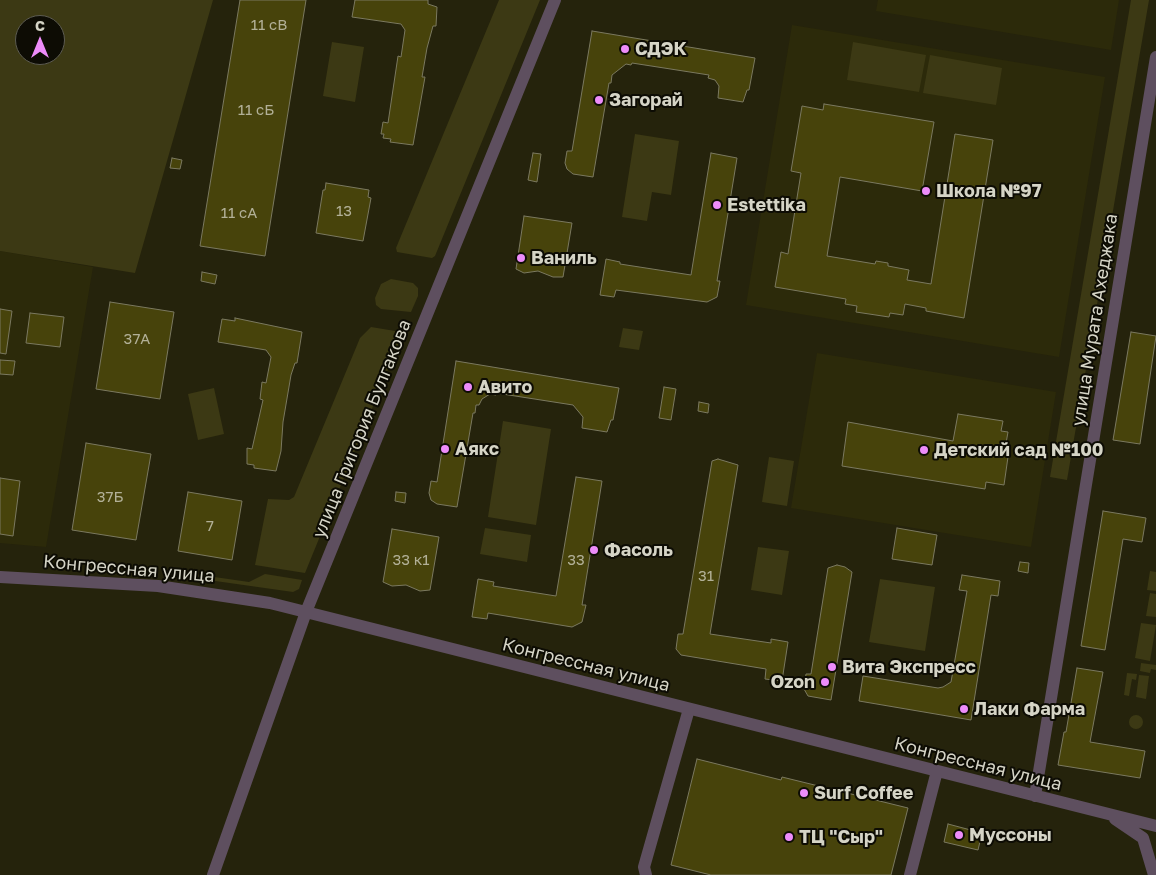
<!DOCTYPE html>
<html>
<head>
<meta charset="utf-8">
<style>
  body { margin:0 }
  #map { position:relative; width:1156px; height:875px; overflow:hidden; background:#25230c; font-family:"Golos Text",sans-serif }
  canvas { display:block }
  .north { position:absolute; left:15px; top:15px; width:50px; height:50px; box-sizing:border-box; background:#0d0c04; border:1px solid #5d5c52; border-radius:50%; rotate:0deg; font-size:14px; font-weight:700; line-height:20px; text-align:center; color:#d5d4c6 }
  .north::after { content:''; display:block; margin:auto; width:18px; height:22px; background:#ed8cf9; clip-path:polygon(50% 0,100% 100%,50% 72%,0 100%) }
</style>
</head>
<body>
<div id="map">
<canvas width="1156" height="875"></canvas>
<div class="north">С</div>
</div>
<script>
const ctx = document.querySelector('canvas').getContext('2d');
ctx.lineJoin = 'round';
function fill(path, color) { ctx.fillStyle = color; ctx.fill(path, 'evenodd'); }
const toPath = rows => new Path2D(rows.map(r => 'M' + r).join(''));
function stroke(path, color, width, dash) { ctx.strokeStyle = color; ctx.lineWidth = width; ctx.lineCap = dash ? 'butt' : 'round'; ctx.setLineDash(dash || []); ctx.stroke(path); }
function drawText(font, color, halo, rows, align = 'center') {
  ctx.font = font + ' "Golos Text",sans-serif'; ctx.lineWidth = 4; ctx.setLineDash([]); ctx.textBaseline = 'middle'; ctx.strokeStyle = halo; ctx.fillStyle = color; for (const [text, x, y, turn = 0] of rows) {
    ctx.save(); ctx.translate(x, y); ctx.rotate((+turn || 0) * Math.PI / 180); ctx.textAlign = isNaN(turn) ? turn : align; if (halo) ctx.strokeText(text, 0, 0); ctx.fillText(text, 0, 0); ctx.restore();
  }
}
fill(toPath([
  [878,0,1119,0,1111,50,876,11],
  [792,25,1105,77,1059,357,746,305],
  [0,251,93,267,46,547,0,543],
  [817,353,1056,392,1031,547,791,508]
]), '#2c2a0a');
fill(toPath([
  [0,0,213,0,135,273,0,251],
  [25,25,55,25,55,55,25,55],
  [499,0,540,0,435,256,432,258,397,252,396,248],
  [1131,0,1149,0,1067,480,1050,477],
  [332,42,364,47,355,102,323,96],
  [853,42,926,55,919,92,847,80],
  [930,55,1002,68,996,105,923,93],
  [635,134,679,141,671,195,652,192,647,221,622,217],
  [391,279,413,283,418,288,418,296,411,312,381,309,376,305,375,298,381,284],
  [371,327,395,331,400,340,305,573,255,565,268,499,289,500,294,497,360,338],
  [623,328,643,331,639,350,619,347],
  [214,388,224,434,198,440,188,394],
  [503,421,551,429,536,525,488,517],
  [769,457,794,461,787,506,762,502],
  [485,528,531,535,527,562,480,554],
  [758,547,789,551,782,595,751,590],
  [166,570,249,582,265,574,302,580,299,589,293,592,166,574],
  [1150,571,1156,572,1156,591,1147,590],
  [880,579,935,587,925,651,869,642],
  [1150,593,1156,594,1156,617,1146,616],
  [1141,623,1156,625,1150,661,1135,658],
  [1141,663,1156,665,1156,670,1151,669,1150,673,1140,671],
  [1127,673,1137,674,1136,680,1132,679,1129,696,1124,695],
  [1139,675,1149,676,1146,699,1136,697],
  '1129 722a7 7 0 1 1 14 0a7 7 0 1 1-14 0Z'
]), '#3c3914');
const building = toPath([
  [240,0,306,0,265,256,200,246,240,0],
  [355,0,428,0,428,4,437,7,436,26,433,26,427,48,422,77,425,77,413,145,390,142,391,139,383,138,384,134,381,134,383,122,388,123,398,56,401,57,405,30,401,24,352,17,355,0],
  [592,31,755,58,749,90,747,90,743,102,718,98,719,86,715,80,708,78,709,75,632,63,631,65,626,64,612,75,611,83,609,83,593,177,573,174,567,169,565,163,567,151,572,151,592,31],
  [824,104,934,122,922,191,840,177,827,256,875,264,876,261,888,263,888,266,909,270,907,280,931,284,955,134,993,140,964,318,926,311,926,308,905,304,903,315,890,313,889,317,856,312,857,306,845,304,846,299,775,287,781,252,788,254,801,173,791,171,802,106,823,110,824,104],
  [533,153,541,154,537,182,528,180,533,153],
  [711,153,737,158,717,281,720,281,717,297,707,302,616,290,614,297,600,295,606,259,620,262,620,264,691,275,711,153],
  [172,158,182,160,180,169,170,168,172,158],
  [326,183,369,190,368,197,371,198,363,241,316,233,323,190,325,190,326,183],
  [524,216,572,223,563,277,553,277,538,271,524,273,516,269,524,216],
  [202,272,217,275,215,284,201,281,202,272],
  [110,302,174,312,160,399,96,389,110,302],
  [0,309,12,311,6,354,0,353,0,309],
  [30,313,64,317,60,347,26,343,30,313],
  [235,318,302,332,297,363,295,363,291,375,283,422,281,451,276,471,254,468,254,465,247,464,247,448,252,449,263,400,260,399,262,382,266,383,271,357,266,350,218,342,222,319,235,321,235,318],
  [1131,332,1156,336,1140,444,1113,440,1131,332],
  [0,360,15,361,13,375,0,374,0,360],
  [456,361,619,388,613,420,611,420,607,432,582,428,583,417,573,405,496,393,496,395,490,394,482,399,479,405,476,405,475,413,473,413,457,507,437,504,431,500,429,493,431,481,437,482,456,361],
  [664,387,676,389,671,420,659,418,664,387],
  [699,402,709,404,708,413,698,411,699,402],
  [958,414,1003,421,1001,431,1008,432,1005,449,1009,450,1004,485,986,482,985,489,842,466,848,422,953,441,958,414],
  [86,443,151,454,136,540,72,530,86,443],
  [718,459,738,465,710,634,771,643,771,639,788,642,782,681,765,679,766,669,681,655,676,649,678,634,683,634,712,461,718,459],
  [576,477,602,481,582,605,586,605,582,622,572,627,488,613,487,619,472,617,478,579,494,582,493,586,556,596,576,477],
  [0,478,20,481,13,536,0,534,0,478],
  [188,492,242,501,232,560,178,551,188,492],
  [396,492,406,493,405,503,395,501,396,492],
  [1103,511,1146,518,1142,542,1123,539,1105,650,1081,646,1103,511],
  [897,528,937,535,932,565,892,559,897,528],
  [392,529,439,537,430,590,420,591,406,585,392,586,383,582,392,529],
  [1020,562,1029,563,1028,573,1018,571,1020,562],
  [837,565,845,567,852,572,831,700,808,696,804,689,806,674,811,674,828,568,837,565],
  [962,575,1000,581,998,596,991,595,971,720,859,701,863,676,938,688,943,687,951,682,967,591,959,590,962,575],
  [1077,668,1103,672,1090,742,1145,751,1140,778,1058,765,1064,732,1066,732,1077,668],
  [697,759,781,780,782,777,908,808,891,875,711,875,671,865,697,759],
  [948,824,982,833,978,850,944,842,948,824]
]);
fill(building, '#47430b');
stroke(building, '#7b7960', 1);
stroke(toPath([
  [0,577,158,586,270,603,1156,826],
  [1035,796,1156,57],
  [1115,819,1143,838,1154,875],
  [213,875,306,612,555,0],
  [646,875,644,867,689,709],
  [910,875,937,771]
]), '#5e4f5f', 12);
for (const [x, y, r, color] of [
  [625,49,5,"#ed8cf9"],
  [599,100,5,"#ed8cf9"],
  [926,191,5,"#ed8cf9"],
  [717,205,5,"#ed8cf9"],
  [521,258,5,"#ed8cf9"],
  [468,387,5,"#ed8cf9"],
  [445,449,5,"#ed8cf9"],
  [924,450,5,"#ed8cf9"],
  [594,550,5,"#ed8cf9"],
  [832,667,5,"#ed8cf9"],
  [825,682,5,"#ed8cf9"],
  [964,709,5,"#ed8cf9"],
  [804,793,5,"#ed8cf9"],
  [959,835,5,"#ed8cf9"],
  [789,837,5,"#ed8cf9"]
]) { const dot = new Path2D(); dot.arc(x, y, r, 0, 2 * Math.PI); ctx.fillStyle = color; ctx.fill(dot); stroke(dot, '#0d0c04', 2); }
drawText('15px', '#b2b097', null, [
  ["11 сВ",269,25],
  ["11 сБ",256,110],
  ["13",344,211],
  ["11 сА",239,213],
  ["37А",137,339],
  ["37Б",110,497],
  ["7",210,526],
  ["33 к1",411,560],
  ["33",576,560],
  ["31",706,576]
]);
drawText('bold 18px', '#d5d4c6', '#0d0c04', [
  ["СДЭК",635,49],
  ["Загорай",609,100],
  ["Школа №97",936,191],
  ["Estettika",727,205],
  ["Ваниль",531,258],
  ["Авито",478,387],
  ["Аякс",455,449],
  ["Детский сад №100",934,450],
  ["Фасоль",604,550],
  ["Вита Экспресс",842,667],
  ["Ozon",815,682,"right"],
  ["Лаки Фарма",974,709],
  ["Surf Coffee",814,793],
  ["Муссоны",969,835],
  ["ТЦ \"Сыр\"",799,837]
], 'left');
drawText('18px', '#d5d4c6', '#0d0c04', [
  ["улица Мурата Ахеджака",1095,320,-81],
  ["улица Григория Булгакова",362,429,-68],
  ["Конгрессная улица",129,569,5],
  ["Конгрессная улица",586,665,14],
  ["Конгрессная улица",978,764,14]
]);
</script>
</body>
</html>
